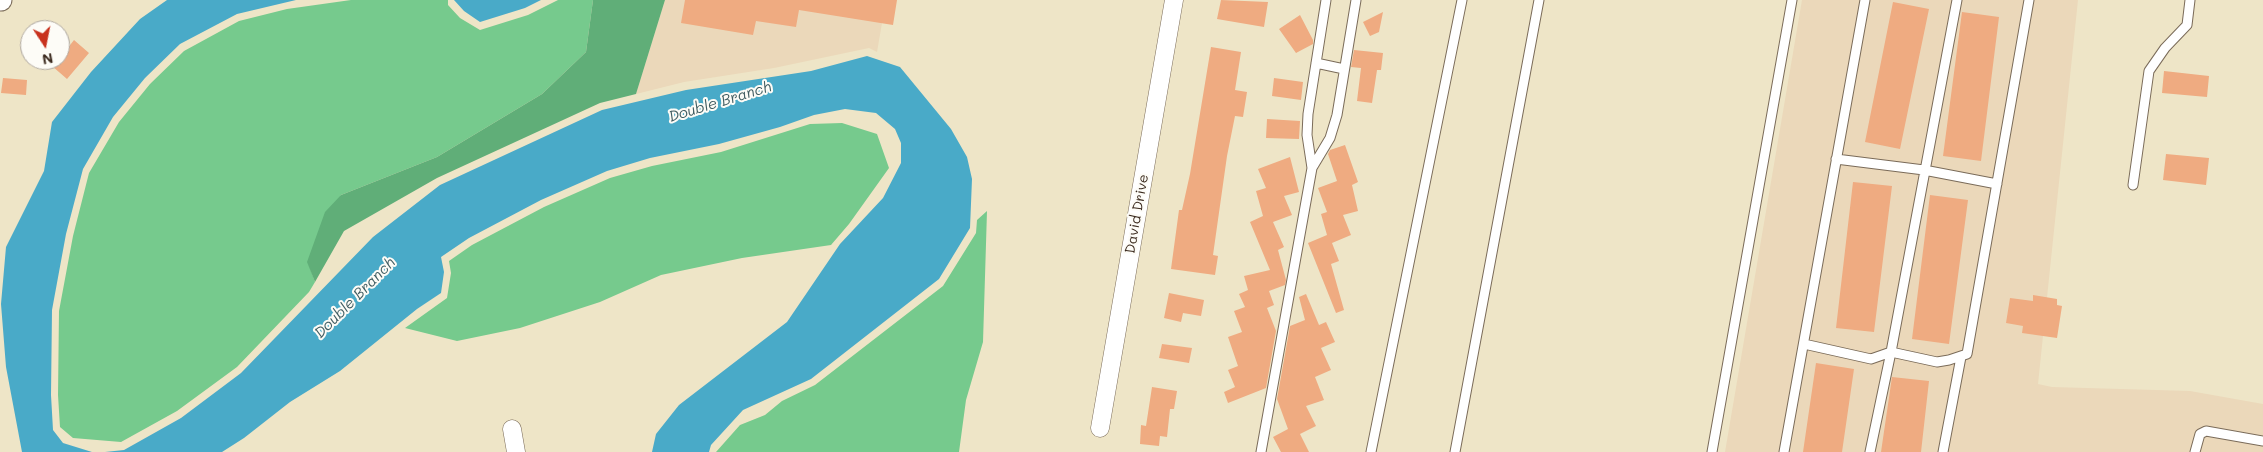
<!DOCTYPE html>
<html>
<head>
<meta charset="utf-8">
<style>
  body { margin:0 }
  #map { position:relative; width:2263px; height:452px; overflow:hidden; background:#eee5c7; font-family:Mali,sans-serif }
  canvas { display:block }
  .north { position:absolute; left:20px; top:20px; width:50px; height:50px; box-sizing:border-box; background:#fdfcf7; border:1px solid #afa8a0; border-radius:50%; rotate:169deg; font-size:14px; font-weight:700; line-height:20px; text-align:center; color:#3b2a1e }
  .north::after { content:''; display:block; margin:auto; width:18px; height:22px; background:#c8321e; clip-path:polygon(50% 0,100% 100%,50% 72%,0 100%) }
</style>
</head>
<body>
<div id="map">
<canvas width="2263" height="452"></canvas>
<div class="north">N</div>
</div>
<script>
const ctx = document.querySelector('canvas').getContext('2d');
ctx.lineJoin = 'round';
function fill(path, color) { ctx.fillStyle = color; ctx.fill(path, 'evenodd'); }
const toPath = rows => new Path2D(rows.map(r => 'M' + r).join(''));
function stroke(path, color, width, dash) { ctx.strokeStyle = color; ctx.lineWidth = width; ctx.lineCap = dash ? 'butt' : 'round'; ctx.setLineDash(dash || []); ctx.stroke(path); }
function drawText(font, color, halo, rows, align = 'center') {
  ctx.font = font + ' Mali,sans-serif'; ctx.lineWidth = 4; ctx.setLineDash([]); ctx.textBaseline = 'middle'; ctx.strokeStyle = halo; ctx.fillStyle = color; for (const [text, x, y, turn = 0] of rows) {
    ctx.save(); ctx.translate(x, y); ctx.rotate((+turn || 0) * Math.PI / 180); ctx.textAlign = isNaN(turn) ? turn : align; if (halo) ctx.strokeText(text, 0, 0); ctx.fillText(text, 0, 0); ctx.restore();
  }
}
fill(toPath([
  [665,0,886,0,877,52,869,48,774,68,684,82,636,94],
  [1802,0,2078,0,2038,384,2052,387,2190,391,2263,404,2263,452,1725,452]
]), '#ebd8ba');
fill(toPath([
  [351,0,448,0,448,5,460,18,480,30,528,15,558,0,593,0,586,52,542,94,437,157,341,195,308,262,315,282,309,292,237,367,177,411,121,442,73,438,60,427,58,395,59,311,73,236,89,173,119,122,150,84,184,51,239,21,287,9],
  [842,123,877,134,889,168,849,224,831,245,742,258,661,275,600,302,520,328,457,341,405,328,447,298,451,273,449,261,472,245,544,207,610,178,652,166,721,152,810,124],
  [987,211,983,342,966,400,959,452,716,452,740,425,765,415,782,401,815,385,943,286,976,233,977,220]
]), '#76ca8d');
fill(toPath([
  [593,0,665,0,636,94,600,103,437,178,344,231,315,282,307,262,325,212,341,195,437,157,542,94,586,52]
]), '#60ae78');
fill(toPath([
  [167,0,296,0,237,14,180,44,145,78,113,117,83,169,66,234,52,310,51,395,53,430,63,443,92,452,22,452,6,367,1,304,6,247,44,171,52,122,91,72,140,19],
  [454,0,541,0,525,8,480,22,464,11],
  [867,56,900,67,951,129,967,157,972,179,970,228,939,279,811,379,743,410,711,445,709,452,652,452,656,434,679,405,787,322,840,244,883,198,901,163,901,143,895,129,876,113,845,109,814,115,780,127,719,144,650,158,607,171,541,200,469,238,441,257,444,272,441,293,417,309,340,371,290,402,244,438,222,452,105,452,124,450,181,418,241,373,373,237,440,185,602,110,686,90,811,71]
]), '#49aac8');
fill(toPath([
  [685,0,897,0,893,25,799,10,796,27,756,21,753,35,681,23],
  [1221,0,1268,2,1264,27,1217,19],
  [1893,2,1929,9,1900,149,1865,142],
  [1383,12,1379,32,1370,36,1363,22],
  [1962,12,1999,17,1981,161,1943,156],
  [1300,15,1313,40,1313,44,1296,53,1279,29],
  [74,40,89,53,67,79,52,66,57,60,60,60,60,43,67,49],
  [1211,47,1241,52,1235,90,1247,92,1243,117,1235,116,1227,156,1213,255,1218,256,1215,275,1171,269,1179,210,1182,210,1190,174],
  [1354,50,1383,53,1381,70,1377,70,1372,103,1357,101,1361,68,1351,67],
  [2164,71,2209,76,2207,97,2162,93],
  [3,78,27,80,26,95,1,93],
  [1274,78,1303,82,1301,100,1272,96],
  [1267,119,1300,121,1299,139,1266,138],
  [1345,145,1358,182,1352,185,1358,211,1343,215,1351,235,1332,243,1339,261,1331,264,1344,310,1336,313,1308,243,1327,235,1321,214,1327,212,1318,188,1337,181,1328,154,1330,150],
  [2166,154,2209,158,2206,185,2163,180],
  [1290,157,1299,192,1284,196,1292,215,1273,222,1284,247,1278,250,1286,280,1285,285,1269,291,1274,305,1267,308,1276,331,1266,388,1228,403,1224,392,1235,387,1228,370,1238,366,1228,337,1242,332,1234,311,1245,307,1239,294,1248,290,1244,276,1270,270,1250,222,1263,216,1256,191,1266,188,1258,169],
  [1853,182,1892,186,1874,332,1836,328],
  [1930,195,1968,200,1949,344,1912,339],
  [1169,293,1204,300,1201,316,1183,313,1181,322,1164,318],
  [1306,294,1319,325,1326,322,1335,342,1321,348,1331,370,1315,377,1324,400,1306,406,1316,426,1300,434,1309,452,1281,452,1273,437,1288,429,1277,399,1290,326,1305,320,1299,297],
  [2033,295,2057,299,2057,305,2062,306,2057,338,2022,333,2023,326,2006,323,2010,298,2033,301],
  [1162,344,1192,348,1189,363,1159,358],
  [1816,363,1854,369,1842,452,1803,452],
  [1892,377,1929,381,1921,452,1881,452],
  [1152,387,1177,391,1174,409,1170,409,1167,437,1160,436,1159,446,1140,444,1141,425,1146,426]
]), '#efab81');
const service = toPath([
  [1326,0,1308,114,1307,135,1312,168,1330,138,1337,115,1356,0],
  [1316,63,1344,69],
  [1836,159,1924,170,1997,184],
  [2133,185,2149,71,2165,48,2187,25,2190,0],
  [1804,344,1871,359,1891,352,1937,362,1949,360,1967,354,2029,0],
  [1261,452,1312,168],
  [1371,452,1462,0],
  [1455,452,1539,0],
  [1712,452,1792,0],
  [1784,452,1865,0],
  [1870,452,1891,352,1957,0],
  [1943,452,1961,357],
  [2195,452,2200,434,2206,431,2263,441]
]);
const minor = toPath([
  [1100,428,1174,0],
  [512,429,516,452]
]);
const tertiary = toPath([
  [0,0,1,0]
]);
stroke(service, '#7a6b59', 11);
stroke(minor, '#7a6b59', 19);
stroke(tertiary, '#7a6b59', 23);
stroke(service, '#fff', 9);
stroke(minor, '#fff', 18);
stroke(tertiary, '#fff', 21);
drawText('14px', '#3b2a1e', '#fdfcf7', [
  ["David Drive",1137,214,-80]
]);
drawText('italic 15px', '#415d62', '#fdfcf7', [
  ["Double Branch",720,102,-17],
  ["Double Branch",355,298,-45]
]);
</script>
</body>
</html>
